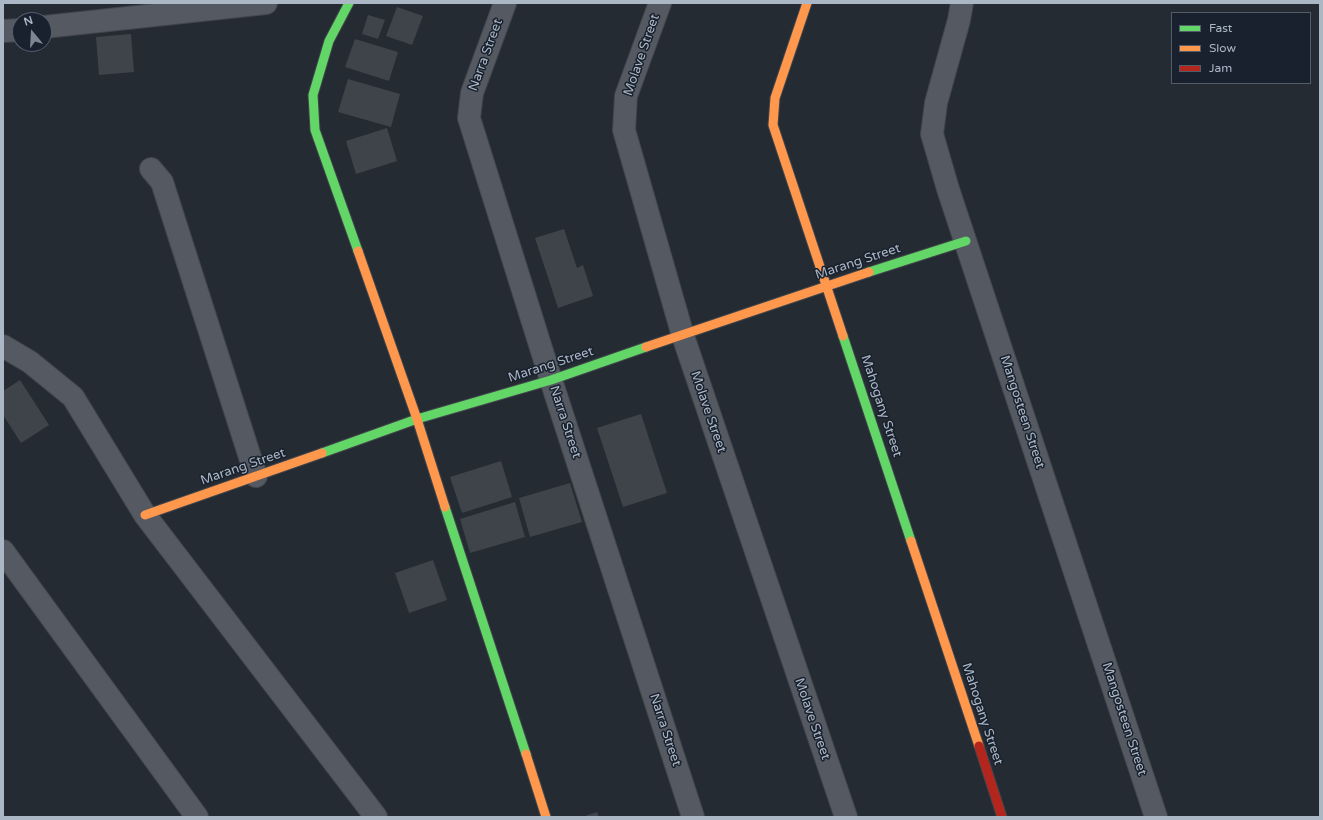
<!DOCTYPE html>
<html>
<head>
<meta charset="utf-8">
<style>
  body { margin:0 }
  #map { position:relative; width:1323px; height:820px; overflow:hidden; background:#252b32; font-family:"Varela Round",sans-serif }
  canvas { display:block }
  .frame { position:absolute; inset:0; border:4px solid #acb7c6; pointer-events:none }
  .legend { position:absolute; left:1171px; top:12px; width:140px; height:72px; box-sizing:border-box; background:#18212d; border:1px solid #535d6a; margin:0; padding:5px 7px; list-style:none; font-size:12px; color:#acb7c6 }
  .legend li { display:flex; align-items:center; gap:8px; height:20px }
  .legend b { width:20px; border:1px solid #535d6a }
  .north { position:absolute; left:12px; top:12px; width:40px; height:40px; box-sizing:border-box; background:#18212d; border:1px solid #535d6a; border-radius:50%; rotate:342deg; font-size:11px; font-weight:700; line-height:16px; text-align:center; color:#acb7c6 }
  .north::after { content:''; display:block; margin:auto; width:14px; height:18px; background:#7d8692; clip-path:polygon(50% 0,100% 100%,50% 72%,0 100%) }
</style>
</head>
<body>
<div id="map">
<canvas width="1323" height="820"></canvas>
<div class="frame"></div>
<ul class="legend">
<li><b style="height:5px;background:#63d668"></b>Fast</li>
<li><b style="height:5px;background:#ff974d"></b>Slow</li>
<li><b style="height:5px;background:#b3261e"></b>Jam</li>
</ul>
<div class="north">N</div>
</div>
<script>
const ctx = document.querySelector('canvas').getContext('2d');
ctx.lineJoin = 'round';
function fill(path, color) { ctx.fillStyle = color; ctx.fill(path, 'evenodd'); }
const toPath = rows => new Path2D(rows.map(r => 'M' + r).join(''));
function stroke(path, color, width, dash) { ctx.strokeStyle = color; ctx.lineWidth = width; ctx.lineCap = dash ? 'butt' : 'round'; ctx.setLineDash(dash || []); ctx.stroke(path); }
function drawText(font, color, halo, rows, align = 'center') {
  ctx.font = font + ' "Varela Round",sans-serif'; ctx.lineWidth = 3; ctx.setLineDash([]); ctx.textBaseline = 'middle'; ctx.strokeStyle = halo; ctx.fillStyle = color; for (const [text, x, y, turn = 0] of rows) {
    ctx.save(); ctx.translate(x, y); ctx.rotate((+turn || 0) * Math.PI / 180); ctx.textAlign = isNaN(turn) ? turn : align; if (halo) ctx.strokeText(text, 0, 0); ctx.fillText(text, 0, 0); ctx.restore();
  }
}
fill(toPath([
  [397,7,423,16,412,45,386,36],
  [368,15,385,20,378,39,362,34],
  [131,34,134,72,99,75,96,37],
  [355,39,398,52,389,81,345,67],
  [348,79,400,94,391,127,338,112],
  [387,128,397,161,356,174,346,141],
  [564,229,577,268,583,265,593,296,558,308,535,238],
  [20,380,49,425,21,443,3,415,3,391],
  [641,414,667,493,623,507,597,428],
  [501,461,512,497,462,513,450,477],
  [570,483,582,522,530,537,519,498],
  [515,502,525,537,470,553,460,519],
  [433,560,447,600,409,613,395,573],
  [597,812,599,817,582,817]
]), '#3f444a');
const street = toPath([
  [505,3,472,93,469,118,551,380,693,817],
  [660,3,626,96,624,130,683,336,846,817],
  [962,3,959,20,936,103,932,134,948,189,1156,817],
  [44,27,266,3],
  [3,31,20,30],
  [151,169,162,182,256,476],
  [3,346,30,362,73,397,145,515,376,817],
  [3,551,197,817]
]);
const fast = toPath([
  [349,3,329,41,313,95,315,130,358,251],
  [869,272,966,241],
  [843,336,911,541],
  [322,453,417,419,551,380,646,347],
  [445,507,526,754]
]);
const slow = toPath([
  [807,3,775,98,773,125,843,336],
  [358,251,417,419,445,507],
  [646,347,869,272],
  [145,515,322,453],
  [911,541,979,746],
  [526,754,546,817]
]);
const jam = toPath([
  [979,746,1002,817]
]);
stroke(street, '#41464c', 24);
stroke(fast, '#41464c', 11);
stroke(slow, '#41464c', 11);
stroke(jam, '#41464c', 11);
stroke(street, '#545962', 22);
stroke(fast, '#63d668', 9);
stroke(slow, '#ff974d', 9);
stroke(jam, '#b3261e', 9);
drawText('13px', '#acb7c6', '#18212d', [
  ["Narra Street",486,55,-70],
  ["Molave Street",642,55,-71],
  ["Marang Street",858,262,-18],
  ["Marang Street",551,365,-18],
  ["Mahogany Street",881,406,72],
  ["Molave Street",708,412,71],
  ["Mangosteen Street",1022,412,72],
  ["Narra Street",565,422,72],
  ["Marang Street",243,467,-19],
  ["Mahogany Street",982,714,72],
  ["Molave Street",812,719,71],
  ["Mangosteen Street",1124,719,72],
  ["Narra Street",665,730,72]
]);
</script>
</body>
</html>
